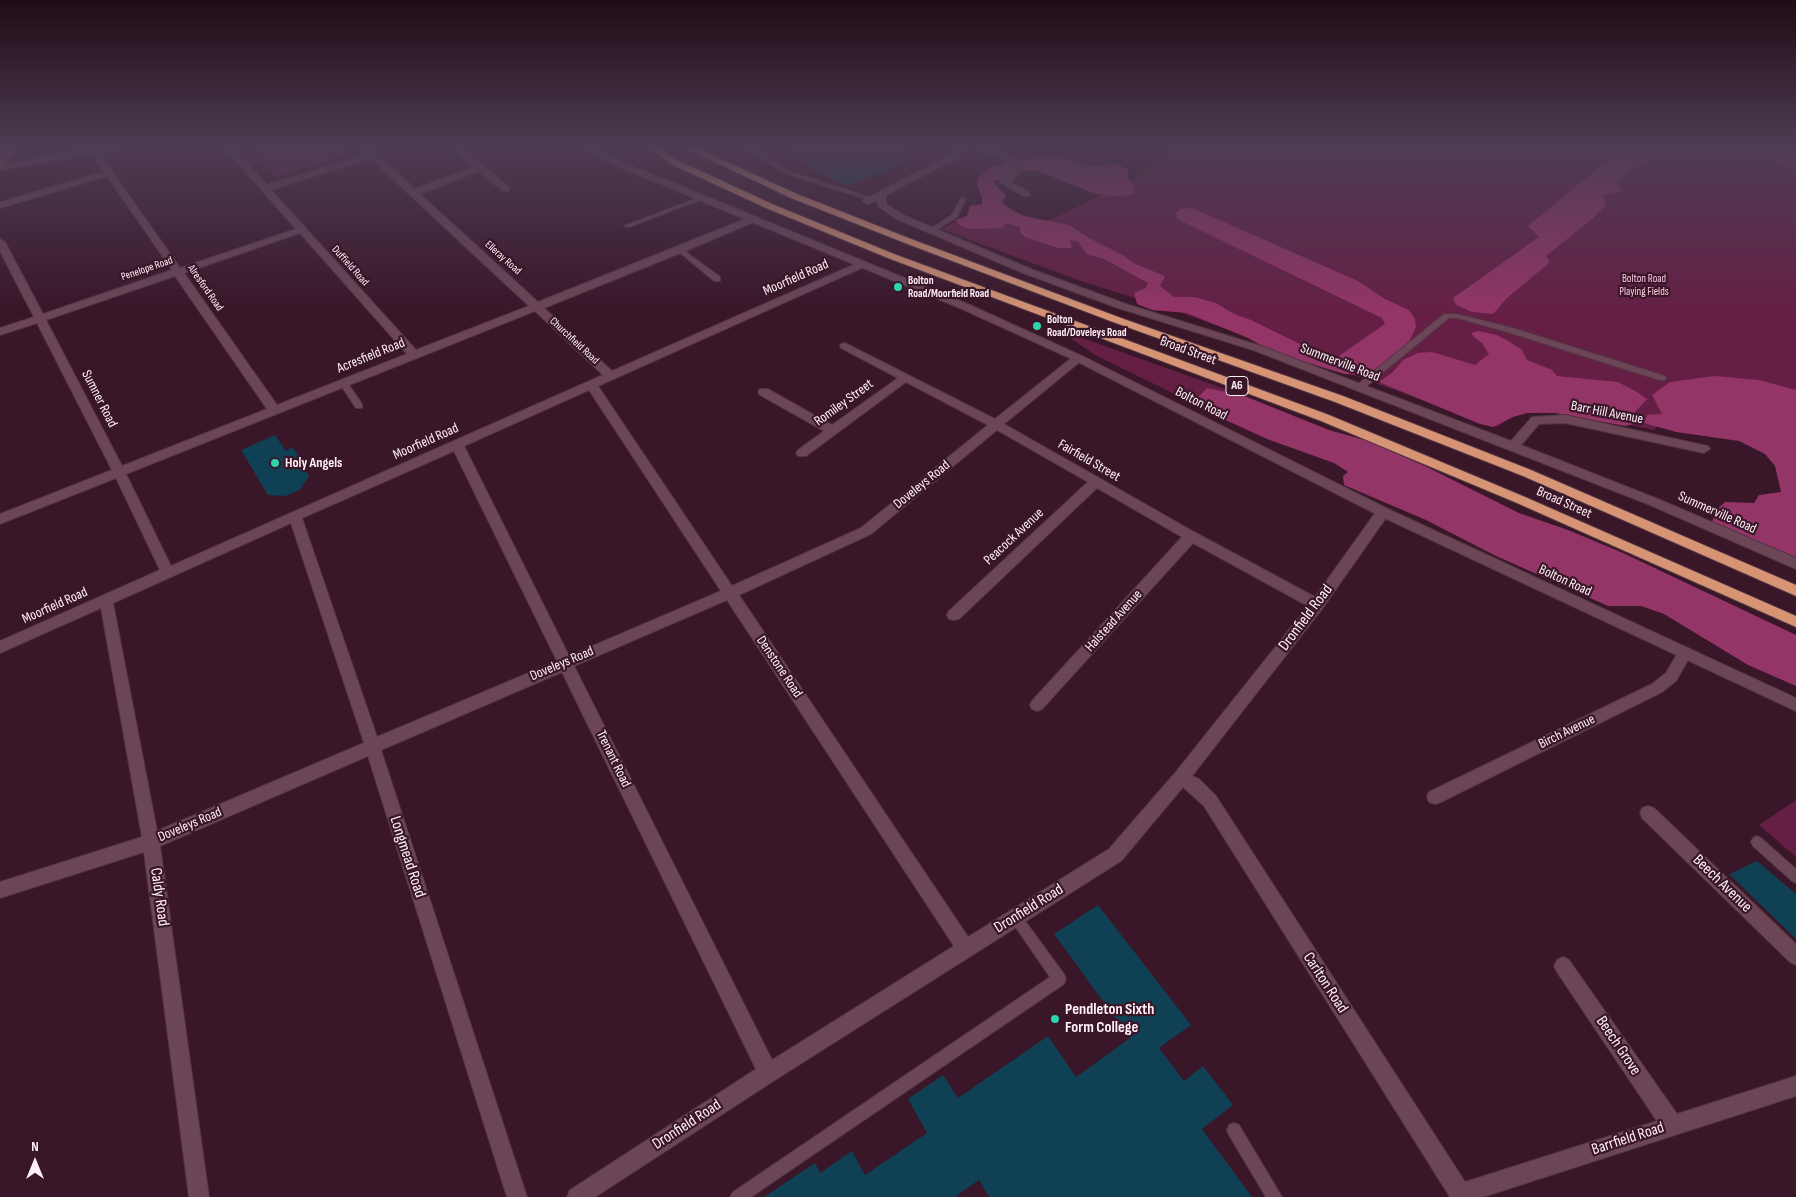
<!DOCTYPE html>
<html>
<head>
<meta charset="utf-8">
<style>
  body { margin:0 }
  #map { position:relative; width:1796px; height:1197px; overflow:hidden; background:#391628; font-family:"Sofia Sans Condensed",sans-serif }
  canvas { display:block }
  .north { position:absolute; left:10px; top:1137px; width:50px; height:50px; -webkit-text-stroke:4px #391628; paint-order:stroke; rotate:0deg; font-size:14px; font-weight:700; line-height:20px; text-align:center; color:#fff0f6 }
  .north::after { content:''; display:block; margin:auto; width:18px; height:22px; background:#fff0f6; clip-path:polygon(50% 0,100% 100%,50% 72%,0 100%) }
</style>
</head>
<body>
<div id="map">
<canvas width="1796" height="1197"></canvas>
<div class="north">N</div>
</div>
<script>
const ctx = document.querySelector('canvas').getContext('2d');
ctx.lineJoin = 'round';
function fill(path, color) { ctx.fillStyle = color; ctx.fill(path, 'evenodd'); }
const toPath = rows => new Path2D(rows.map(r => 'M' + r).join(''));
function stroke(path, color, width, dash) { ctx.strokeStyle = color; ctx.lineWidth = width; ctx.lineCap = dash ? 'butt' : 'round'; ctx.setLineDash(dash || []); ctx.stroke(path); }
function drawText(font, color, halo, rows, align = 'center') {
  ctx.font = font + ' "Sofia Sans Condensed",sans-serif'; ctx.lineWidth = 4.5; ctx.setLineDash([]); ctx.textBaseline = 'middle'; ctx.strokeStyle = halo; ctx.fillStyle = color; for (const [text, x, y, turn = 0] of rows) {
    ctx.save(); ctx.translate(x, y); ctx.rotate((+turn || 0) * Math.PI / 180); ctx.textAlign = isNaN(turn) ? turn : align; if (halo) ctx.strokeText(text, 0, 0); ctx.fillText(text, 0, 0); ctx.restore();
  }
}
fill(toPath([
  [261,147,346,147,352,153,276,177,251,150],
  [1172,147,1782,147,1796,152,1796,459,1761,444,1661,422,1654,430,1593,417,1532,410,1512,416,1497,427,1185,314,1078,280,941,229,986,206,1038,226,1138,177,1154,165],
  [1056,329,1102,345,1242,395,1207,388,1198,397,1196,404,1193,403,1097,356],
  [1796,800,1796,857,1759,825]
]), '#651f45');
fill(toPath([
  [1623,147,1664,147,1666,153,1629,171,1616,182,1622,191,1603,195,1606,205,1592,219,1546,256,1550,262,1507,298,1493,314,1472,312,1456,305,1453,298,1539,237,1528,226],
  [1731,147,1778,147,1796,153,1796,170],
  [1038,157,1057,157,1090,166,1117,164,1129,170,1127,177,1134,186,1135,194,1121,197,1096,194,1038,171,1024,171,1008,174,1003,180,992,181,1006,196,1002,202,1009,208,1024,216,1069,225,1089,238,1123,255,1133,263,1165,276,1160,286,1174,297,1194,297,1216,303,1234,314,1251,320,1326,357,1336,358,1385,324,1382,318,1177,219,1176,213,1181,209,1192,208,1358,281,1385,299,1409,310,1415,319,1416,327,1408,344,1376,369,1362,375,1344,374,1273,352,1248,338,1187,313,1152,310,1137,304,1134,293,1146,288,1148,283,1104,259,1087,254,1078,242,1070,240,1072,248,1058,248,1025,237,1020,232,1020,227,1006,223,1002,228,971,229,961,226,955,220,967,216,970,206,982,204,982,197,977,184,979,177,991,166],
  [1478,331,1497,335,1510,342,1522,350,1527,360,1552,370,1557,376,1618,382,1637,392,1647,399,1634,413,1637,423,1625,426,1555,413,1527,413,1513,417,1493,427,1480,424,1379,382,1392,373,1403,360,1418,353,1432,352,1475,365,1489,354,1482,343,1474,337,1471,333],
  [1714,376,1759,380,1796,390,1796,557,1712,523,1715,511,1725,502,1754,503,1759,495,1781,492,1775,466,1765,454,1739,441,1676,432,1644,423,1647,415,1662,414,1652,395,1670,382],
  [1207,388,1242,395,1329,430,1368,441,1427,467,1519,513,1568,530,1623,553,1796,635,1796,686,1748,665,1664,614,1641,606,1608,606,1494,555,1426,520,1344,485,1343,476,1348,472,1334,463,1267,439,1219,417,1196,404,1198,397]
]), '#943567');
fill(toPath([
  [787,147,893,147,912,157,886,171,847,186,816,172],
  [275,435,286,451,293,447,309,476,300,490,285,496,268,495,241,450],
  [1757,861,1796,894,1796,939,1729,874],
  [1098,905,1191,1025,1159,1048,1184,1081,1203,1066,1233,1105,1202,1129,1252,1197,989,1197,979,1180,955,1197,764,1197,815,1163,820,1173,852,1151,865,1175,927,1133,908,1099,943,1075,958,1098,1048,1036,1076,1077,1130,1038,1054,934]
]), '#104054');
const service = toPath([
  [744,147,752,147,788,171,875,199,870,200,784,173,744,147],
  [700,197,705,198,629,227,624,226,700,197],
  [961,198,966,199,957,217,933,232,929,232,929,230,952,215,961,198],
  [678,249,682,249,720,277,720,281,714,281,678,251,678,249],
  [1444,314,1457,314,1513,328,1665,376,1666,378,1665,380,1659,380,1507,332,1457,318,1449,318,1363,389,1357,389,1357,385,1444,314],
  [344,381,347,382,362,404,362,408,356,408,340,384,344,381],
  [1757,836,1761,838,1796,869,1796,883,1792,881,1753,846,1751,842,1753,838,1757,836],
  [1016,912,1020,914,1064,974,1066,979,1064,984,751,1197,730,1197,733,1192,1050,977,1012,922,1010,918,1012,914,1016,912],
  [1234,1123,1239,1125,1282,1197,1266,1197,1229,1135,1227,1130,1229,1125,1234,1123]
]);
const minor = toPath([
  [13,147,17,150,16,152,0,155,0,149,13,147],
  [99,147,119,147,115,150,0,170,0,164,99,147],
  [224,147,233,147,267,185,366,154,360,147,369,147,415,189,474,167,451,147,460,147,509,187,509,191,503,191,479,171,420,194,538,302,750,217,756,217,756,221,683,252,544,308,612,371,860,262,866,262,866,266,598,386,732,586,861,528,988,425,906,382,806,456,798,456,796,453,798,450,824,431,760,395,758,392,760,389,768,389,832,425,898,378,841,348,840,346,841,344,845,343,995,419,1074,356,1082,356,1083,358,1082,360,1004,424,1196,533,1315,597,1378,509,1388,509,1389,512,1388,515,1322,609,1192,776,1199,779,1216,796,1465,1182,1657,1121,1557,972,1554,966,1557,960,1563,957,1569,960,1677,1114,1796,1076,1796,1096,1483,1197,1450,1197,1204,806,1183,787,1121,861,775,1080,595,1197,567,1197,570,1190,756,1069,562,672,381,750,527,1197,507,1197,368,756,160,846,209,1197,189,1197,144,852,0,898,0,882,142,837,101,608,0,653,0,641,160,570,116,478,0,524,0,514,112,470,37,323,0,335,0,328,34,317,0,251,0,239,5,242,43,314,172,270,107,176,0,208,0,202,103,172,93,156,97,153,100,154,180,268,296,229,224,147],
  [371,158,410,195,529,306,416,350,271,190,371,158],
  [300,233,407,354,277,405,184,273,300,233],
  [175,276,267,409,122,466,46,320,175,276],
  [535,311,603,375,171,566,126,474,535,311],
  [589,390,721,591,569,656,464,446,589,390],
  [997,430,1088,482,949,611,947,615,949,619,954,620,959,619,1097,488,1182,537,1032,701,1030,705,1032,709,1037,711,1042,709,1193,543,1308,606,1175,773,1109,849,968,937,739,595,871,534,997,430],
  [454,451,557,661,377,737,302,518,454,451],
  [291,523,364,743,157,831,113,603,291,523],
  [727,600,954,946,772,1060,574,666,727,600],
  [958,147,967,147,957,158,886,195,886,204,903,215,1031,269,1126,304,1261,346,1511,441,1532,417,1565,415,1708,446,1710,449,1704,453,1565,423,1539,424,1521,445,1658,499,1796,558,1796,569,1650,505,1253,350,1118,308,1023,273,897,219,879,207,876,200,867,204,862,201,951,154,958,147],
  [973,147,985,147,1016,159,1019,174,1010,182,1029,192,1029,196,1023,196,1000,182,1010,173,1009,162,973,147],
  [1786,147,1796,147,1796,152,1787,149,1786,147],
  [1685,647,1690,649,1692,653,1676,681,1662,692,1441,802,1435,804,1429,802,1427,797,1429,792,1652,684,1666,673,1680,649,1685,647],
  [1648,806,1654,808,1796,944,1796,965,1790,962,1642,818,1640,813,1642,808,1648,806]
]);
const tertiary = toPath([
  [581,147,592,147,613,158,970,305,1082,356,1388,509,1796,698,1796,711,1378,515,1074,360,962,309,607,162,581,147]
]);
const secondary = toPath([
  [10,147,19,147,3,167,0,168,0,159,10,147]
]);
const trunk = toPath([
  [647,147,657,147,677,160,772,204,894,254,1329,415,1525,497,1796,616,1796,627,1517,503,1321,421,888,258,766,208,671,164,647,147],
  [683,147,694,147,797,194,911,239,1121,318,1343,396,1531,470,1796,585,1796,596,1523,476,1335,402,1113,322,905,243,791,198,683,147]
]);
stroke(service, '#503643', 2);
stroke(minor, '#503643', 2);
stroke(tertiary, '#503643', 2);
stroke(secondary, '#503643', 2);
stroke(trunk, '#503643', 2);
fill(service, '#6c4557');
fill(minor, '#6c4557');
fill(tertiary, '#6c4557');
fill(secondary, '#946262');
fill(trunk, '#d69474');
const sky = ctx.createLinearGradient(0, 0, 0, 315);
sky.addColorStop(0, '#1f0c16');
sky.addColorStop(0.47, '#4e3c53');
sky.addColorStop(1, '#4e3c5300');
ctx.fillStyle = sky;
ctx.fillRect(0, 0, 1796, 315);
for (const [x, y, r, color] of [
  [898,287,5,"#2ed4ab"],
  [1037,326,5,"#2ed4ab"],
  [275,463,5,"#2ed4ab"],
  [1055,1019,5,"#2ed4ab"]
]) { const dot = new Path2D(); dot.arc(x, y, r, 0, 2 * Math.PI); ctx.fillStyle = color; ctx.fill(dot); stroke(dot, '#391628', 2); }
drawText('11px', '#fff0f6', '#391628', [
  ["Elleray Road",503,258,42],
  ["Duffield Road",350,266,48],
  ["Penelope Road",147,269,-19],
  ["Alresford Road",205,288,55],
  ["Churchfield Road",574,341,43]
]);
drawText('11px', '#fec8e0', '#391628', [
  ["Bolton Road",1644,279],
  ["Playing Fields",1644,292]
]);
drawText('bold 11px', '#fff0f6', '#391628', [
  ["Bolton",908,281],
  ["Road/Moorfield Road",908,294],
  ["Bolton",1047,320],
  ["Road/Doveleys Road",1047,333]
], 'left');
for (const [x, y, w] of [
  [1237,386,22]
]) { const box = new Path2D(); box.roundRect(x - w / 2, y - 9.5, w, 19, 4); ctx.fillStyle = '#391628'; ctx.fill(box); stroke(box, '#fff0f6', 1); }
drawText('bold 12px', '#fff0f6', null, [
  ["A6",1237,386]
]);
drawText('14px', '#fff0f6', '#391628', [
  ["Moorfield Road",796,278,-24],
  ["Broad Street",1188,351,20],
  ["Acresfield Road",371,356,-22],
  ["Summerville Road",1340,363,21],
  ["Sumner Road",99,399,63],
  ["Romiley Street",844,403,-36],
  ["Bolton Road",1201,404,27],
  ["Barr Hill Avenue",1607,413,11],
  ["Moorfield Road",426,442,-24],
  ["Fairfield Street",1089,461,30],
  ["Doveleys Road",922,485,-39],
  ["Broad Street",1564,503,24],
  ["Summerville Road",1717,513,24],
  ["Peacock Avenue",1014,537,-43],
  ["Bolton Road",1565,581,25],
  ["Moorfield Road",55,606,-24],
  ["Halstead Avenue",1114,621,-48],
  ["Doveleys Road",562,664,-23],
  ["Denstone Road",779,667,56],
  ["Birch Avenue",1567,732,-26],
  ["Trenant Road",613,759,64],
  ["Doveleys Road",190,825,-23]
]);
drawText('bold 14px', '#fff0f6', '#391628', [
  ["Holy Angels",285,463]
], 'left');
drawText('16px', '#fff0f6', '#391628', [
  ["Dronfield Road",1306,618,-53],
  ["Longmead Road",407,857,72],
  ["Beech Avenue",1722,884,44],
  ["Caldy Road",159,897,82],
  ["Dronfield Road",1029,909,-32],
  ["Carlton Road",1325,983,57],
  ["Beech Grove",1618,1046,56],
  ["Dronfield Road",687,1125,-33],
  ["Barrfield Road",1628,1139,-18]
]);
drawText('bold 16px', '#fff0f6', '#391628', [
  ["Pendleton Sixth",1065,1010],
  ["Form College",1065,1028]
], 'left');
</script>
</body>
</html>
